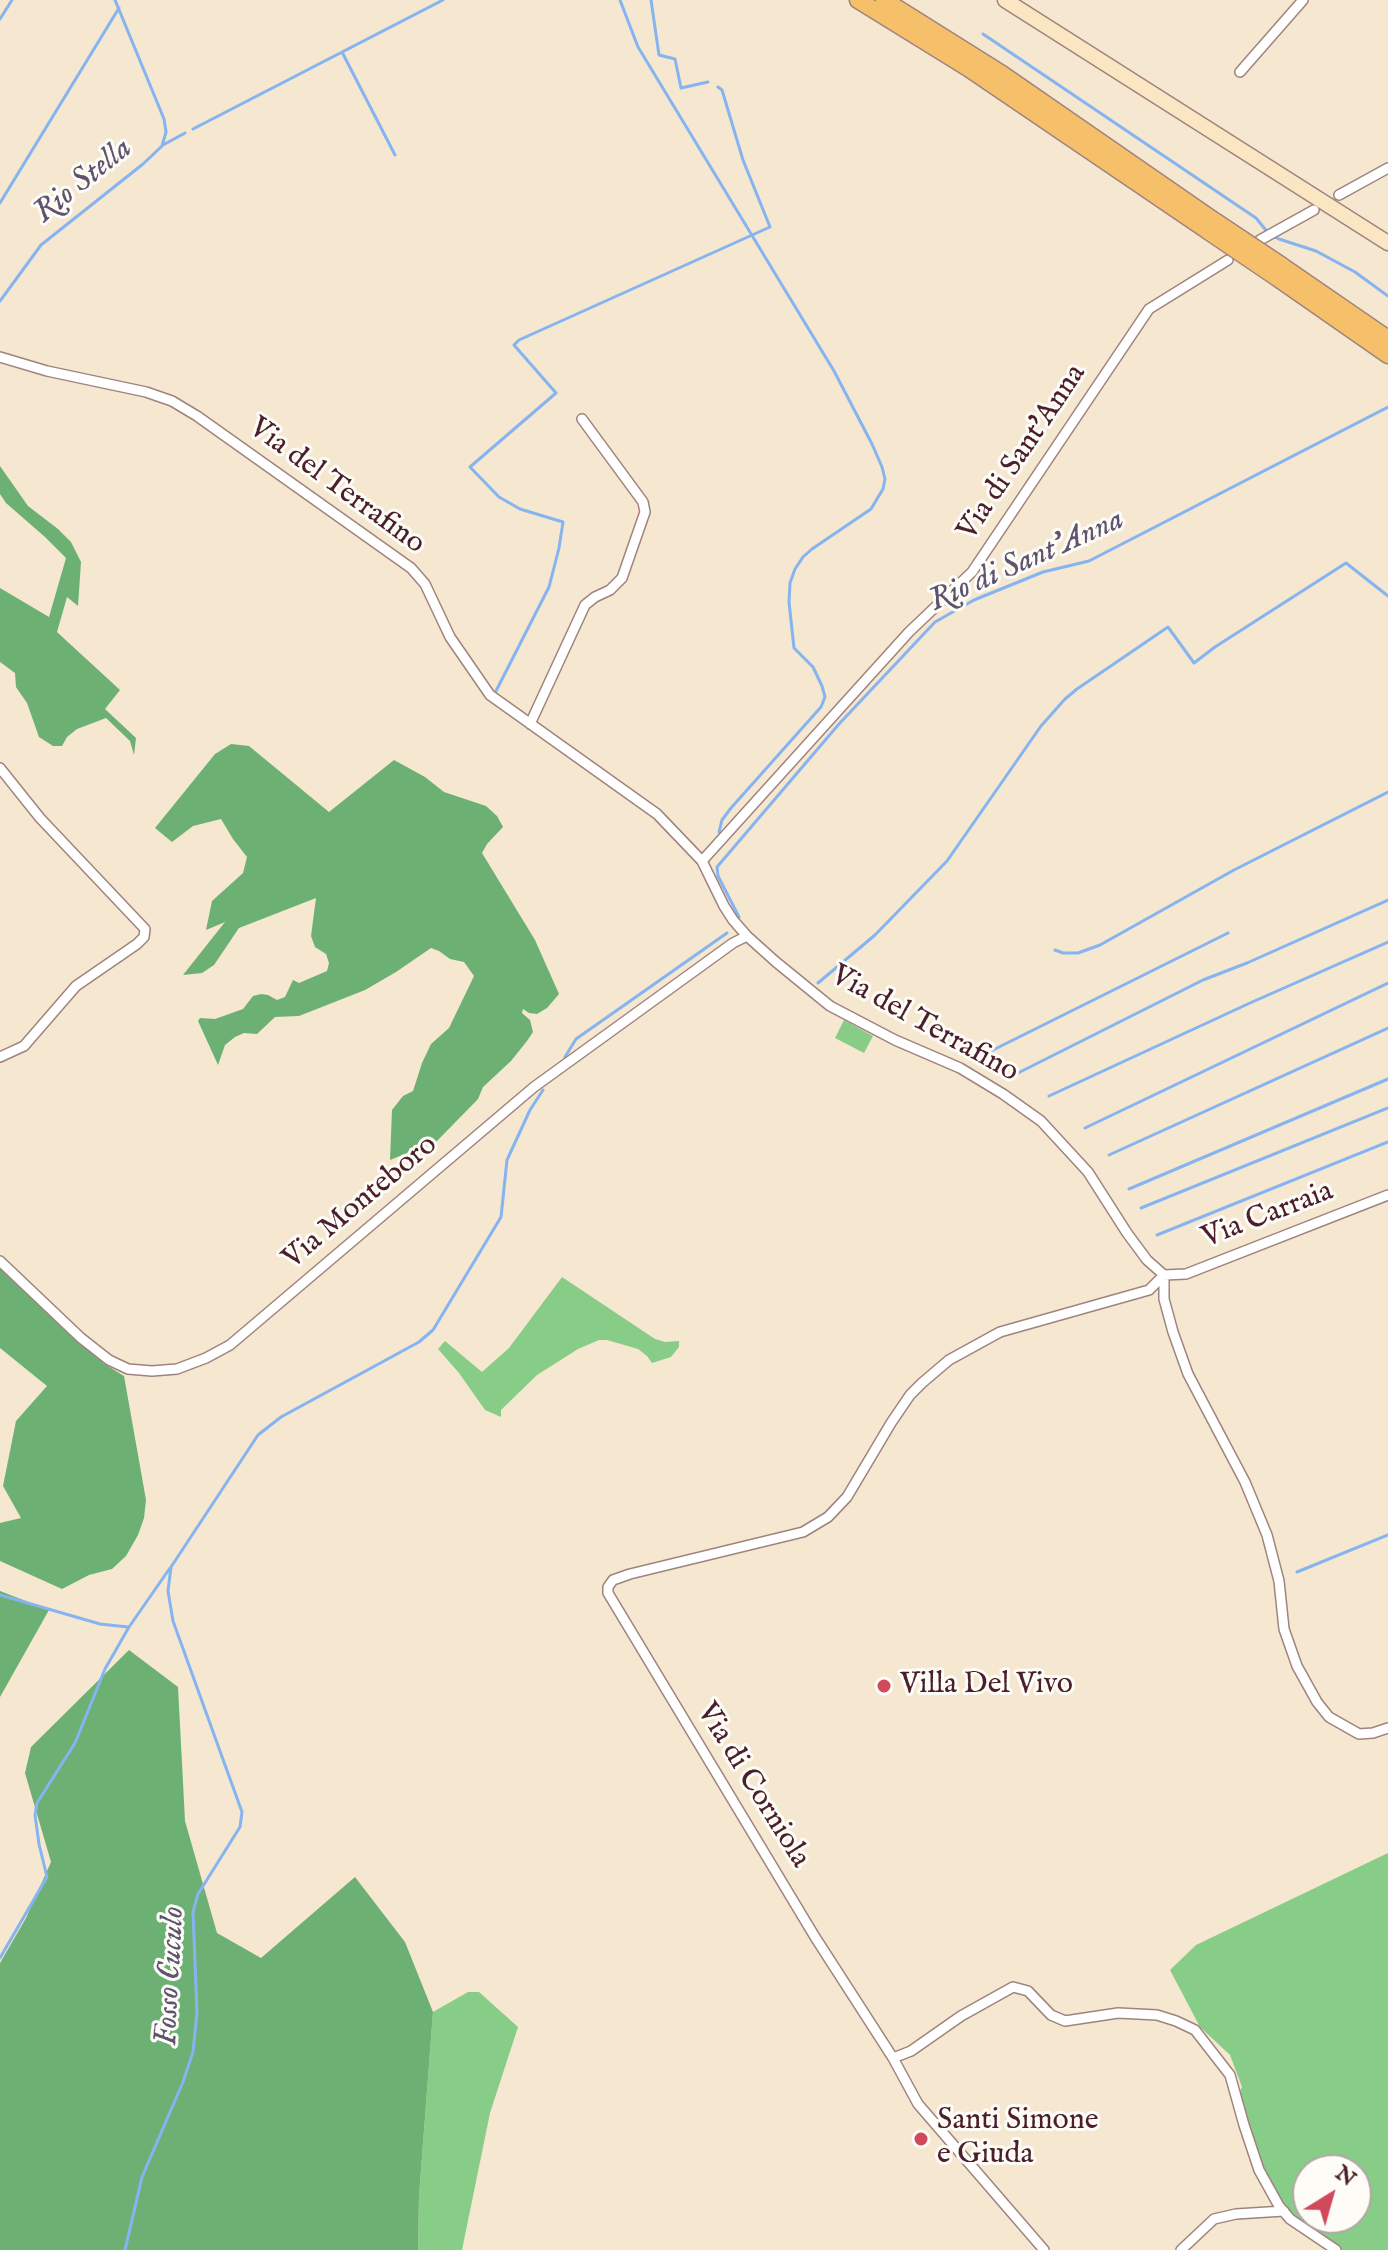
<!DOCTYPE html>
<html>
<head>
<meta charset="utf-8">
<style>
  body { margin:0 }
  #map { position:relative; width:1388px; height:2250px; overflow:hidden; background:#f5e7d0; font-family:"IM FELL English",serif }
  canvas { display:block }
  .north { position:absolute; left:1292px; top:2154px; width:80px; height:80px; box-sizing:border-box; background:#fdfcf7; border:2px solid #b5a4a5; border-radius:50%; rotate:37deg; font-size:22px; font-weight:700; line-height:32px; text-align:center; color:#4a1f2b }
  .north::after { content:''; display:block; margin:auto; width:28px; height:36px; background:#d1495b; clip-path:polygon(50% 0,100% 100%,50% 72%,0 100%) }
</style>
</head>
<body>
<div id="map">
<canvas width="1388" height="2250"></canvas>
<div class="north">N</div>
</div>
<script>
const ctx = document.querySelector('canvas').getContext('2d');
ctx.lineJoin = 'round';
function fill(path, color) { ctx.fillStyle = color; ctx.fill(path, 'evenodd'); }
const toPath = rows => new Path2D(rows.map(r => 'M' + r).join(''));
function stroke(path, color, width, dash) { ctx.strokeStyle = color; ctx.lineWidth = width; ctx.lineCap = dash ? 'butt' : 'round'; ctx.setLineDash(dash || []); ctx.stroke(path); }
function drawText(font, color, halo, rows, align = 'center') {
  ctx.font = font + ' "IM FELL English",serif'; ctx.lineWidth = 6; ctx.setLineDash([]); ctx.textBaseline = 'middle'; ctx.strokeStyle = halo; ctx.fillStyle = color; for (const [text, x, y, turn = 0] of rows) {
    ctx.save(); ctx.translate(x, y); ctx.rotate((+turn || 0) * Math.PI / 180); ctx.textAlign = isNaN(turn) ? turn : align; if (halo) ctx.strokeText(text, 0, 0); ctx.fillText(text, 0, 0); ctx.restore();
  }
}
fill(toPath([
  [844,1020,873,1036,864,1053,835,1038],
  [562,1277,655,1339,665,1342,679,1341,679,1347,671,1357,652,1363,647,1356,638,1349,607,1340,599,1340,578,1349,537,1375,501,1410,501,1417,485,1410,459,1373,438,1349,445,1341,482,1372,509,1348],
  [1388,1853,1388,2250,1336,2250,1284,2211,1259,2170,1237,2097,1242,2087,1230,2055,1200,2027,1170,1970,1196,1945],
  [1308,2170,1356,2170,1356,2218,1308,2218],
  [468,1992,479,1992,518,2027,490,2113,462,2250,418,2250,419,2196,433,2012]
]), '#87cd88');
fill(toPath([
  [0,466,28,506,58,529,71,542,81,562,78,606,67,597,57,632,120,690,105,709,136,738,134,755,130,741,106,718,77,729,67,737,62,746,53,746,39,737,27,703,16,687,15,673,0,662,0,588,49,617,66,558,45,537,6,503,0,494],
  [231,744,249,746,329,812,394,760,425,777,444,792,486,806,497,816,503,827,487,844,482,853,535,940,559,994,547,1008,537,1014,529,1013,523,1009,522,1013,530,1020,533,1032,527,1041,511,1061,483,1087,478,1099,437,1141,390,1160,392,1110,403,1096,413,1091,422,1063,431,1044,449,1028,474,976,464,962,450,959,439,951,431,948,396,972,365,990,299,1016,275,1017,257,1034,244,1033,235,1037,225,1045,218,1065,198,1021,200,1018,215,1019,243,1009,253,996,261,994,268,995,277,1000,285,997,293,980,299,983,327,971,329,963,326,954,315,947,311,936,316,898,239,928,214,965,202,973,183,975,225,922,206,930,212,901,243,873,247,857,233,839,221,819,193,826,172,842,155,828,215,754],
  [0,1255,103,1363,124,1376,146,1500,144,1518,138,1535,126,1556,112,1569,89,1575,62,1589,0,1561,0,1523,21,1518,3,1486,16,1421,47,1386,0,1348],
  [0,1591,49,1610,0,1697],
  [129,1650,178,1687,185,1821,217,1933,261,1958,355,1877,405,1942,433,2012,419,2196,418,2250,0,2250,0,1963,26,1918,51,1862,25,1773,31,1747]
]), '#6db074');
stroke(toPath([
  [620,0,638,47,834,371,872,444,882,467,885,479,883,489,871,509,812,549,803,557,795,569,790,583,789,602,794,648,813,667,822,686,825,697,821,707,731,808,722,820,719,832],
  [651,0,659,55,675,59,681,88,708,82],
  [0,19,12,0],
  [983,34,1256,218,1269,234,1279,239,1316,251,1355,272,1388,296],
  [342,52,395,155],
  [193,129,443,0],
  [163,145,185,133],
  [0,203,119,8],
  [0,301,41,245,143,164,162,146,166,132,164,119,115,0],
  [496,691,549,587,559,548,563,522,520,509,499,497,470,467,556,393,514,345,519,340,770,227,743,160,722,90,718,87],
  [739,917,718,876,717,867,839,724,935,622,974,600,1043,572,1089,561,1388,407],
  [1055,950,1063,953,1078,953,1100,945,1234,870,1388,792],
  [818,983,875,935,947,861,1041,726,1065,699,1077,689,1168,627,1194,663,1215,647,1346,563,1388,596],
  [987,1053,1228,933],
  [565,1057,576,1039,727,933],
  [1018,1073,1203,980,1247,963,1388,900],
  [1049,1096,1250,1003,1388,942],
  [1085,1128,1388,983],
  [1109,1155,1388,1028],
  [1129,1189,1388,1079],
  [1141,1208,1388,1108],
  [1157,1235,1388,1142],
  [1297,1572,1388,1535],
  [0,1595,100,1624,128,1627],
  [0,1958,47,1877,39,1844,35,1815,37,1803,75,1743,105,1669,129,1627,170,1568],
  [125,2250,142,2177,183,2082,193,2052,197,2012,193,1912,198,1894,240,1827,242,1812,173,1621,168,1591,171,1567,258,1435,281,1417,419,1342,433,1330,501,1217,507,1160,530,1110,543,1090]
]), '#85b4f0', 3);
const minor = toPath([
  [1240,72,1303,0],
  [1339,195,1388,168],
  [1260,240,1314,210],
  [0,357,47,371,146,392,172,401,197,416,411,568,425,584,450,637,490,695,657,814,702,861,724,906,733,920,747,936,776,962,830,1006,895,1040,960,1068,1003,1094,1041,1121,1088,1172,1127,1233,1147,1260,1164,1275,1164,1299,1173,1332,1188,1374,1245,1482,1267,1535,1279,1581,1284,1629,1297,1666,1317,1702,1329,1717,1359,1734,1373,1733,1388,1728],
  [530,724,585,605,595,597,610,590,622,578,645,512,643,502,582,419],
  [0,768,40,818,145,929,144,937,137,944,76,986,24,1046,0,1057],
  [702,861,909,632,972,572,1149,309,1228,260],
  [0,1261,81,1338,109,1360,128,1369,152,1371,177,1369,206,1358,230,1345,534,1087,733,943,747,936],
  [1164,1275,1149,1290,1000,1332,949,1360,922,1383,910,1395,891,1423,847,1497,828,1517,803,1532,630,1574,613,1580,608,1587,608,1593,815,1937,893,2058,911,2051,961,2016,1013,1987,1028,1991,1051,2015,1065,2021,1118,2013,1157,2015,1176,2021,1195,2030,1230,2075,1244,2125,1259,2170,1279,2206,1290,2219,1336,2250],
  [1164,1275,1186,1274,1388,1195],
  [893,2058,918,2104,1044,2250],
  [1181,2250,1214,2219,1236,2214,1284,2211]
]);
const secondary = toPath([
  [1005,0,1388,243]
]);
const trunk = toPath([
  [858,0,968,68,1208,231],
  [884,0,1002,74,1216,222],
  [1282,266,1388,339],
  [1276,277,1388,355]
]);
stroke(minor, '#a0837e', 12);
stroke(secondary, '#a0837e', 17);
stroke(trunk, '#a0837e', 19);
stroke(minor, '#fff', 9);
stroke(secondary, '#fbe6c4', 14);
stroke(trunk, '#f6c06b', 16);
const trunkBridge = toPath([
  [1216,222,1282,266],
  [1208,231,1276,277]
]);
stroke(trunkBridge, '#a0837e', 19, []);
stroke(trunkBridge, '#f6c06b', 16);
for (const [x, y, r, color] of [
  [884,1686,8,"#d1495b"],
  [921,2139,8,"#d1495b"]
]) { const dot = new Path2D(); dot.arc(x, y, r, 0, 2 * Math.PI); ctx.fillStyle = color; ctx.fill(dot); stroke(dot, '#fdfcf7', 3); }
drawText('30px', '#4a1f2b', '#fdfcf7', [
  ["Via di Sant'Anna",1023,453,-56],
  ["Via del Terrafino",336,487,36],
  ["Via del Terrafino",924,1025,29],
  ["Via Monteboro",361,1203,-40],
  ["Via Carraia",1268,1216,-21],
  ["Via di Corniola",752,1786,58]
]);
drawText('30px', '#4a1f2b', '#fdfcf7', [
  ["Villa Del Vivo",900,1686],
  ["Santi Simone",937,2122],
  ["e Giuda",937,2156]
], 'left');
drawText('italic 32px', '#5f5370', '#fdfcf7', [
  ["Rio Stella",84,182,-39],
  ["Rio di Sant'Anna",1027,562,-24],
  ["Fosso Cuculo",172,1976,-87]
]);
</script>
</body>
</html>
